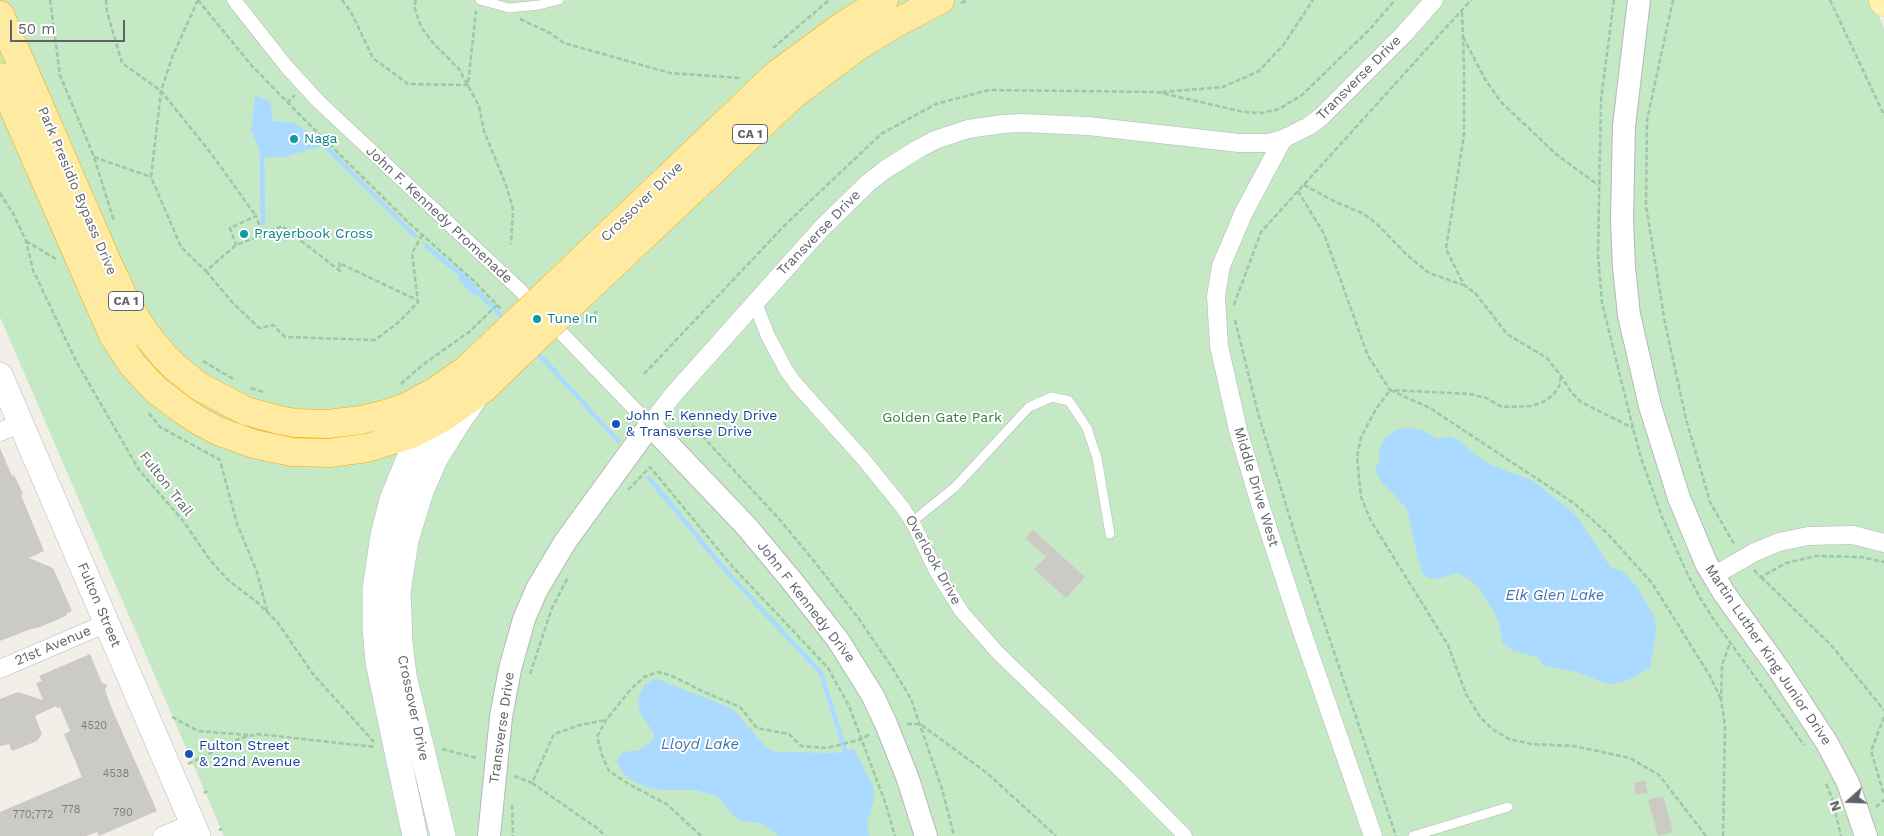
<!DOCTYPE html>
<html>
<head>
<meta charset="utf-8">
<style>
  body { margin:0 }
  #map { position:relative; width:1884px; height:836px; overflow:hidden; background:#f1efe8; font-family:"Work Sans",sans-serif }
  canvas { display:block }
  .north { position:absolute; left:1824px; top:776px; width:50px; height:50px; -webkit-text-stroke:4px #fff; paint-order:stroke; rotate:250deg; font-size:14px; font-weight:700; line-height:20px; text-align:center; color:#5f6368 }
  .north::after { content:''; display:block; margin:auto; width:18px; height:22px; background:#5f6368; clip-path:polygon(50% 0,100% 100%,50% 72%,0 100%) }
  .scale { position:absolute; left:10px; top:20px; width:115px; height:22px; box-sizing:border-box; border:2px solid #5f6368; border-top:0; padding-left:6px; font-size:15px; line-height:18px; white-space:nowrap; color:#5f6368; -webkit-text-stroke:4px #fff; paint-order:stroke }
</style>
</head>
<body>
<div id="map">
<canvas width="1884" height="836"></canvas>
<div class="north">N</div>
<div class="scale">50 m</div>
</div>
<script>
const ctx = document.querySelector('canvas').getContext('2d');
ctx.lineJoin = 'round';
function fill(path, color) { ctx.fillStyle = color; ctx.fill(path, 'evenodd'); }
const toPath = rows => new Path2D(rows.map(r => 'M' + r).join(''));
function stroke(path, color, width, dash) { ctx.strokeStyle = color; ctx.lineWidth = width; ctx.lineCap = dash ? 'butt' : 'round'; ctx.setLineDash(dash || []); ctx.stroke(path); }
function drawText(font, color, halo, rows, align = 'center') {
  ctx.font = font + ' "Work Sans",sans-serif'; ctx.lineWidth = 4; ctx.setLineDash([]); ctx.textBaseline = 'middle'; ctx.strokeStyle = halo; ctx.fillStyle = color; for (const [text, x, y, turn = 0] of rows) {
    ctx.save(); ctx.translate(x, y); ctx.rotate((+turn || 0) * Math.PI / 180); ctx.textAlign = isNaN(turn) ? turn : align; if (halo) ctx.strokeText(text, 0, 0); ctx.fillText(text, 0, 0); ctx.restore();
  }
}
fill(toPath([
  [0,0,1872,0,1884,28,1884,836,224,836,0,317]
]), '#c5e8c5');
fill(toPath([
  [255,96,270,101,273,121,295,123,324,145,285,157,262,157,251,129],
  [1407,428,1421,430,1439,439,1449,436,1460,440,1472,452,1489,464,1533,481,1575,514,1611,568,1624,572,1639,590,1654,617,1656,625,1655,640,1650,668,1626,681,1614,684,1606,683,1577,672,1544,666,1537,657,1513,651,1502,642,1500,627,1495,614,1479,589,1469,579,1457,573,1437,579,1429,578,1424,576,1419,563,1407,509,1392,492,1382,483,1375,469,1380,460,1379,450,1385,437,1396,430],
  [657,679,733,709,765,746,775,752,835,753,853,749,859,758,874,789,874,799,867,824,869,836,779,836,762,824,740,820,732,814,720,799,713,795,696,790,660,790,649,788,631,780,625,775,616,761,623,752,640,750,654,739,654,733,640,713,638,703,641,691,644,686,652,680]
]), '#aadaff');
stroke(toPath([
  [324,145,415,236],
  [262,157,263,223],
  [426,246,462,275,505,320],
  [461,279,473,292,479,294],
  [535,350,618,441],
  [649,478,725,570,821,673,845,750]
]), '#aadaff', 4.5);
fill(toPath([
  [0,448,12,476,14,475,23,494,21,495,44,551,29,558,53,568,72,611,67,613,66,616,40,627,31,629,0,641],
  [1033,530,1085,577,1066,598,1034,569,1046,557,1025,538],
  [90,654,102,683,107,685,105,690,112,709,157,811,99,836,97,832,86,836,0,836,0,812,82,777,64,734,70,731,60,707,57,708,56,706,35,716,42,734,37,741,12,751,9,744,0,746,0,699,18,692,43,700,36,683,42,681,39,676],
  [1645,780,1648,793,1636,795,1634,783],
  [1663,796,1673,832,1658,836,1648,800]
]), '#cccac5');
const service = toPath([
  [480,0,509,8,539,5,559,0],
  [912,522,955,487,1029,407,1052,397,1069,401,1087,428,1097,458,1110,534],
  [1413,836,1508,807]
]);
const pedestrian = toPath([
  [234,0,286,66,319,102,521,291,650,425],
  [755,303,768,336,786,370,796,384,865,461,903,508,915,527,936,571,962,612,998,653,1127,777,1185,836]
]);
const minor = toPath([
  [1283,139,1244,212,1221,266,1216,296,1219,346,1238,430,1260,504,1299,623,1373,836],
  [650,425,672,396,821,229,868,183,886,169,918,149,935,140,968,129,1003,124,1022,123,1088,126,1239,143,1269,143,1283,139,1309,126,1321,117,1405,33,1434,0],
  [0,432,21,423],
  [1713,576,1755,552,1779,542,1808,536,1853,535,1884,543],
  [0,669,107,623],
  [162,836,193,823]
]);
const tertiary = toPath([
  [1639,0,1624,126,1622,219,1624,267,1629,315,1650,406,1679,498,1706,563,1724,593,1780,671,1827,743,1848,783,1866,836],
  [489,836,501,717,510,669,524,619,537,589,565,542,650,425,747,527,792,581,838,640,873,696,886,724,908,779,926,836]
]);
const secondary = toPath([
  [0,375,198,836],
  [415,836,378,662,375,628,375,590,383,535,392,500,412,451,430,418],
  [443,836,404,676,400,642,398,592,406,540,421,491,435,459,456,425,474,399]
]);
const primary = toPath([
  [1883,0,1884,2]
]);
const trunk = toPath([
  [0,15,108,264,128,306,145,333,164,356,176,368,200,387,246,411,279,420,295,423,328,424,361,420,389,413,406,407,436,391,466,370,503,335],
  [0,77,113,335,132,364,156,390,184,411,201,422,218,431,254,444,292,452,329,453,367,448,412,434,444,417,483,389,520,353],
  [564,277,777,74,844,25,884,0],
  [581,295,794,94,858,46,894,24,940,0]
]);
stroke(service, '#b5b8bc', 10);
stroke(pedestrian, '#b5b8bc', 15);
stroke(minor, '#b5b8bc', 19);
stroke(tertiary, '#b5b8bc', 24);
stroke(secondary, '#b6babf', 26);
stroke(primary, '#f2c960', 29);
stroke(trunk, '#f9ab00', 29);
stroke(toPath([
  [50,0,60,75,94,157,114,221],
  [106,0,107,12,122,63,161,91,210,152,256,216],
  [198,0,252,66,302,117,410,224,474,281,501,309],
  [198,0,173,55,161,91,151,177,181,247,206,271,236,245,263,235,256,216,230,228,236,245],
  [342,0,351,12,373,58,408,84,468,85,476,11],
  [416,0,414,6,421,27,434,44,459,69,479,106,484,131,506,185,513,209,511,244],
  [1614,0,1601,99,1598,254,1602,303,1633,428,1641,458,1662,517,1686,571,1699,596,1714,620,1804,745],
  [1673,0,1647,120,1646,206,1665,323,1686,419,1710,502,1734,544],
  [1830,0,1884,115],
  [961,3,968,0],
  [1462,12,1464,65,1464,135,1446,249,1464,285,1476,294,1507,334,1547,358,1561,376,1571,392,1581,402,1633,428],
  [520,19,550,33,564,43,670,73,741,78],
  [1463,37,1485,79,1501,102,1556,154,1598,185],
  [773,48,829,0],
  [1162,92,1223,87,1259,71,1284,44,1313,0],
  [287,103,295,95],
  [94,157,151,177],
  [1304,185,1336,202,1362,213,1376,223,1407,255,1429,273,1463,285],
  [1298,191,1324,234,1368,356,1390,390,1470,394,1486,398,1502,407,1531,406,1543,402,1553,395,1559,386,1561,376],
  [0,193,14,215,26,241,33,270,76,361,139,470,184,522,210,560,230,582,257,602,278,623,313,674,374,742],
  [263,235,282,226,340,271,339,263,417,300],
  [26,241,56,259],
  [206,271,232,302,259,328,273,325,285,337,375,340,399,322,418,302,412,253,422,235],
  [1234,305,1261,232,1471,0],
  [1235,320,1258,413,1299,548,1396,836],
  [589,321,597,311],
  [203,361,235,380],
  [644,374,786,224,881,134,936,104,989,90,1157,92,1244,112,1262,113,1279,109,1302,95,1370,29,1395,0],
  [401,384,421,366,469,332,497,305],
  [251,388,263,392],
  [149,413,160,427,220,460,237,524,257,572,267,611],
  [692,425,780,520,814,561,859,619,893,669,911,699,942,789,954,836],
  [628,490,650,467,732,566,828,668,849,706,885,802,895,836],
  [1754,570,1761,577,1786,563,1816,556,1861,557,1884,562],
  [1761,577,1831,645,1884,710],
  [530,674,552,608,568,577],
  [172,717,198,731,248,735],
  [1884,717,1871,751,1884,795],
  [907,724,920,724,987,773,1056,836],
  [442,749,477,758],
  [188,764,241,738,258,734,375,747],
  [514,776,532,783,554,734,580,725,606,720],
  [532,783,597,828,605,836],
  [1826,784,1832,798,1841,836],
  [204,793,207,791],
  [512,805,513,836],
  [1876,807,1884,800],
  [219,830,222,829],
  [701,836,668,805,627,783,609,771,602,755,597,737,606,720,631,689,644,677,658,672,670,675,704,692,740,707,757,728,789,734,801,746,827,748,862,739,870,734],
  [1706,836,1659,775,1630,758,1574,746,1531,744,1509,739,1492,729,1480,717,1466,694,1448,645,1371,521,1361,497,1357,457,1361,437,1376,409,1390,390,1430,408,1575,504,1607,533,1652,583,1710,676,1721,699],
  [1723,836,1725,726,1721,699,1722,665,1730,643]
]), '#9cc7a9', 2.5, [5, 2.5]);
stroke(service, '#fff', 9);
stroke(pedestrian, '#fff', 14);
stroke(minor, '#fff', 18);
stroke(tertiary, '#fff', 22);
stroke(secondary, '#fff', 25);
stroke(primary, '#fff2af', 28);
stroke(trunk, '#feeaa1', 28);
const trunkBridge = toPath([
  [503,335,564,277],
  [520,353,581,295]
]);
stroke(trunkBridge, '#f9ab00', 29, []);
stroke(trunkBridge, '#feeaa1', 28);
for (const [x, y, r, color] of [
  [294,139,5,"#0f9aa8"],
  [244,234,5,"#0f9aa8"],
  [537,319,5,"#0f9aa8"],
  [616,424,5,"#1a4fb4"],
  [189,754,5,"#1a4fb4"]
]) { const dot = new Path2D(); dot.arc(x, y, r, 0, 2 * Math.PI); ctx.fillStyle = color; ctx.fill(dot); stroke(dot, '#fff', 2); }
drawText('11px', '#7a7d7f', null, [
  ["4520",94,726],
  ["4538",116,774],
  ["778",71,810],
  ["790",123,813],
  ["770;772",33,815]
]);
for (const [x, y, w] of [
  [750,134,35],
  [126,301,35]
]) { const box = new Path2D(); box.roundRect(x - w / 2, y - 9.5, w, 19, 4); ctx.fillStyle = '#fff'; ctx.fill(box); stroke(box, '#5f6368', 1); }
drawText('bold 12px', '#5f6368', null, [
  ["CA 1",750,134],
  ["CA 1",126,301]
]);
drawText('14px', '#5f6368', '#fff', [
  ["Transverse Drive",1359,78,-45],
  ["Park Presidio Bypass Drive",77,191,67],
  ["Crossover Drive",642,202,-44],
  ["John F. Kennedy Promenade",439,215,43],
  ["Transverse Drive",819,233,-46],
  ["Fulton Trail",166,484,52],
  ["Middle Drive West",1256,487,73],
  ["Overlook Drive",933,560,61],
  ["John F Kennedy Drive",806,602,52],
  ["Fulton Street",99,605,67],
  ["21st Avenue",53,646,-23],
  ["Martin Luther King Junior Drive",1768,655,56],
  ["Crossover Drive",413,708,78],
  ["Transverse Drive",502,728,-82]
]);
drawText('14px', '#0d838f', '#fff', [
  ["Naga",304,139],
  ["Prayerbook Cross",254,234],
  ["Tune In",547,319]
], 'left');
drawText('14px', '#164399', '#fff', [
  ["John F. Kennedy Drive",626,416],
  ["& Transverse Drive",626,432],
  ["Fulton Street",199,746],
  ["& 22nd Avenue",199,762]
], 'left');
drawText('14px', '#348238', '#fff', [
  ["Golden Gate Park",942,418]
]);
drawText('italic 15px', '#4174aa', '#fff', [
  ["Elk Glen Lake",1555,596],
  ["Lloyd Lake",700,745]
]);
</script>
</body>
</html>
